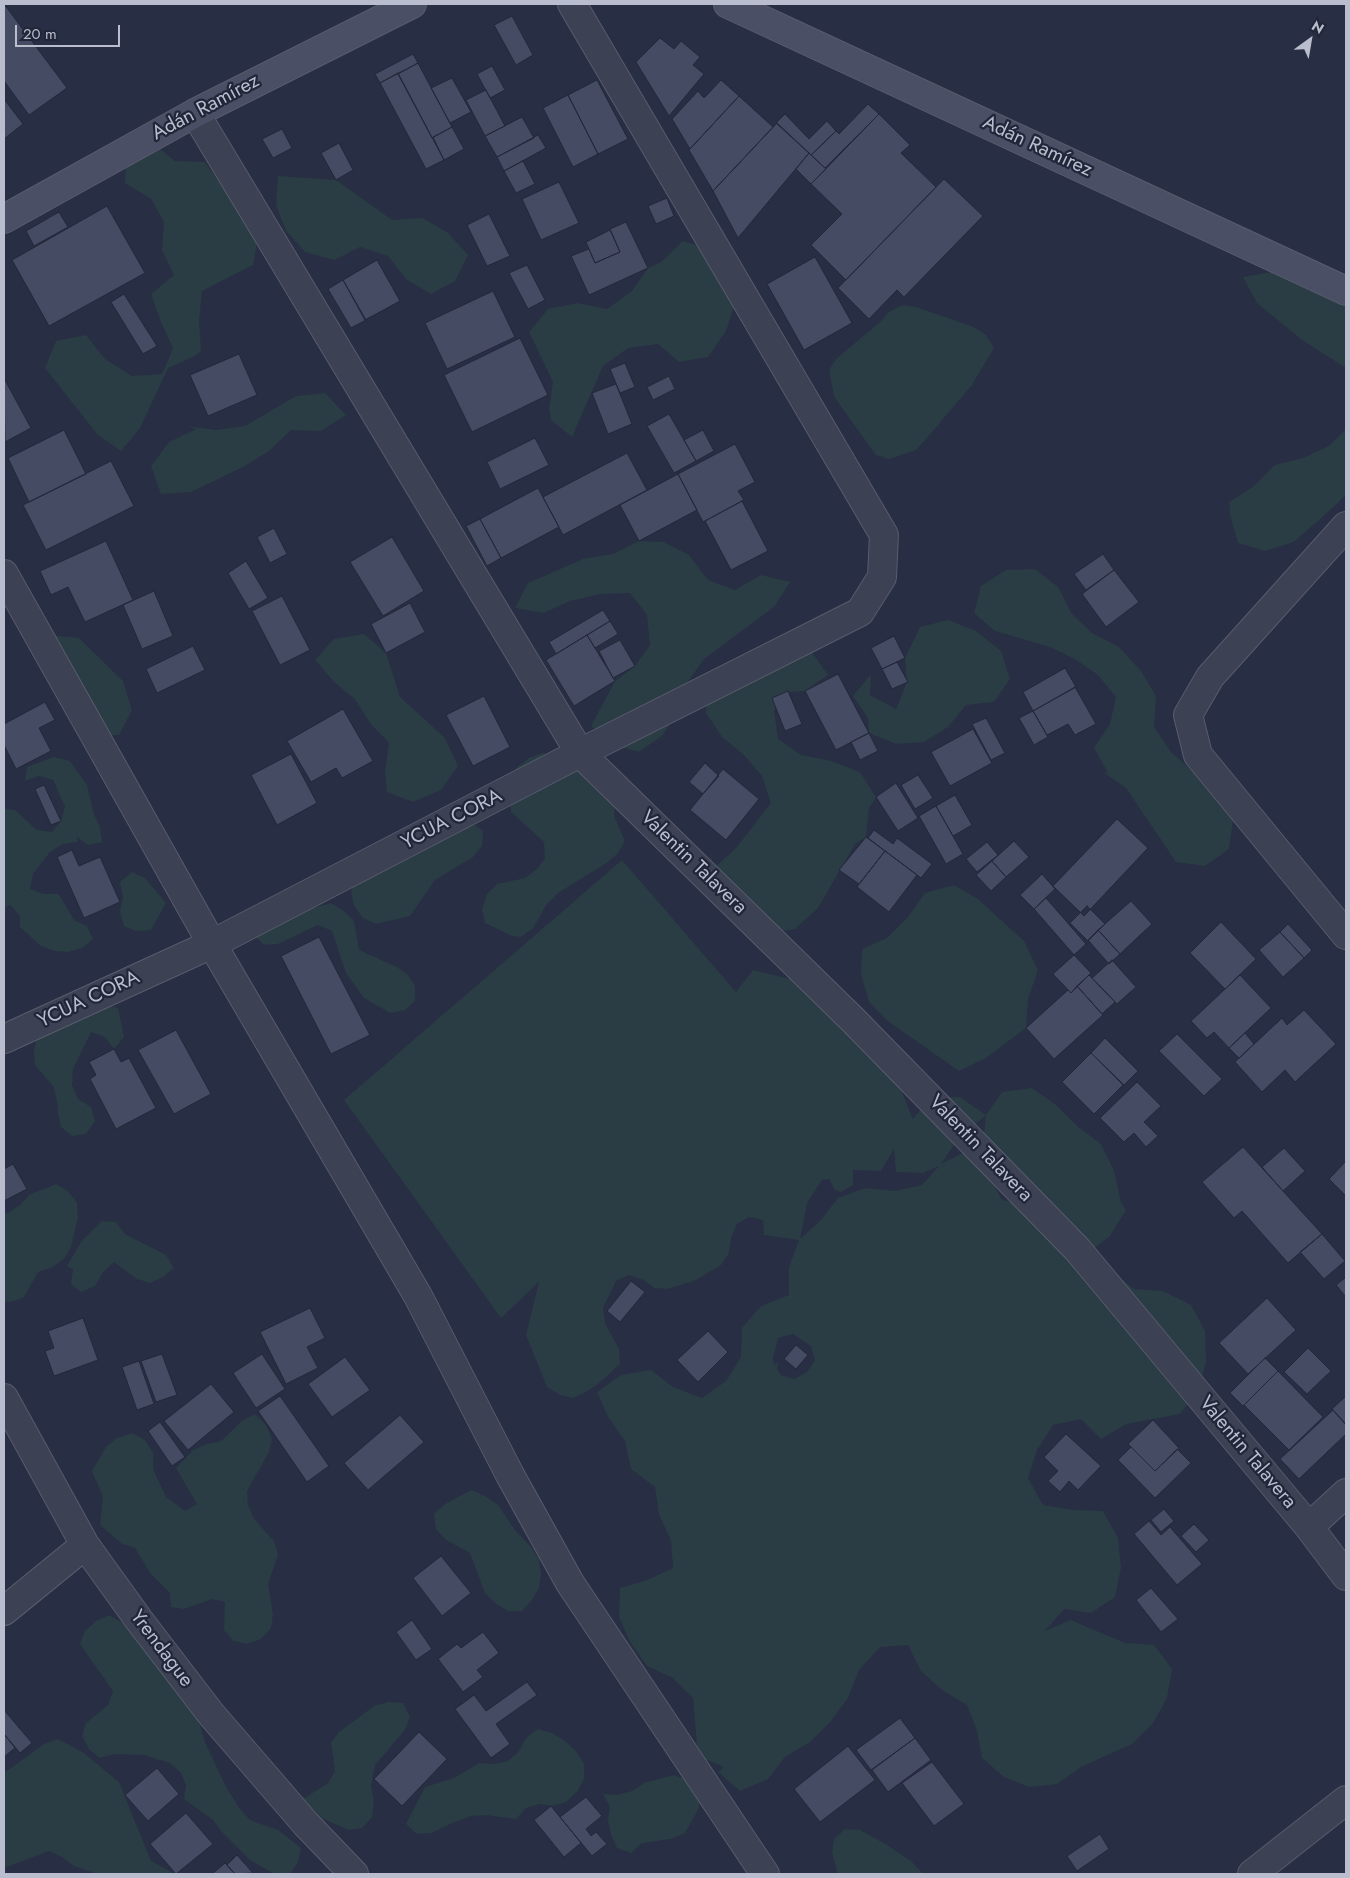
<!DOCTYPE html>
<html>
<head>
<meta charset="utf-8">
<style>
  body { margin:0 }
  #map { position:relative; width:1350px; height:1878px; overflow:hidden; background:#282e43; font-family:Jost,sans-serif }
  canvas { display:block }
  .frame { position:absolute; inset:0; border:5px solid #babdcd; pointer-events:none }
  .north { position:absolute; left:1285px; top:15px; width:50px; height:50px; -webkit-text-stroke:4px #212639; paint-order:stroke; rotate:32deg; font-size:14px; font-weight:700; line-height:20px; text-align:center; color:#babdcd }
  .north::after { content:''; display:block; margin:auto; width:18px; height:22px; background:#babdcd; clip-path:polygon(50% 0,100% 100%,50% 72%,0 100%) }
  .scale { position:absolute; left:15px; top:25px; width:105px; height:22px; box-sizing:border-box; border:2px solid #babdcd; border-top:0; padding-left:6px; font-size:15px; line-height:18px; white-space:nowrap; color:#babdcd; -webkit-text-stroke:4px #212639; paint-order:stroke }
</style>
</head>
<body>
<div id="map">
<canvas width="1350" height="1878"></canvas>
<div class="frame"></div>
<div class="north">N</div>
<div class="scale">20 m</div>
</div>
<script>
const ctx = document.querySelector('canvas').getContext('2d');
ctx.lineJoin = 'round';
function fill(path, color) { ctx.fillStyle = color; ctx.fill(path, 'evenodd'); }
const toPath = rows => new Path2D(rows.map(r => 'M' + r).join(''));
function stroke(path, color, width, dash) { ctx.strokeStyle = color; ctx.lineWidth = width; ctx.lineCap = dash ? 'butt' : 'round'; ctx.setLineDash(dash || []); ctx.stroke(path); }
function drawText(font, color, halo, rows, align = 'center') {
  ctx.font = font + ' Jost,sans-serif'; ctx.lineWidth = 4.5; ctx.setLineDash([]); ctx.textBaseline = 'middle'; ctx.strokeStyle = halo; ctx.fillStyle = color; for (const [text, x, y, turn = 0] of rows) {
    ctx.save(); ctx.translate(x, y); ctx.rotate((+turn || 0) * Math.PI / 180); ctx.textAlign = isNaN(turn) ? turn : align; if (halo) ctx.strokeText(text, 0, 0); ctx.fillText(text, 0, 0); ctx.restore();
  }
}
fill(toPath([
  [152,143,175,161,205,162,258,236,253,265,202,291,199,320,201,351,195,356,168,368,140,428,121,451,97,434,45,368,56,341,86,335,105,359,132,376,162,374,173,348,161,322,151,294,174,275,162,250,164,222,151,199,125,183,126,155],
  [278,176,336,180,392,220,422,218,447,232,468,255,455,281,431,294,406,279,388,256,360,247,334,260,305,252,286,231,276,205],
  [683,241,712,250,735,303,726,331,708,357,679,362,658,344,628,348,603,366,572,437,551,420,549,409,553,382,529,332,548,309,577,303,607,309,632,291,648,268,661,262],
  [1272,272,1346,292,1346,368,1302,340,1257,303,1243,277],
  [902,305,916,307,974,327,986,335,994,348,972,385,926,439,916,450,889,459,876,455,842,408,834,396,829,370,836,359,880,322,889,312],
  [325,393,346,415,321,431,291,430,269,451,245,466,191,492,161,494,151,466,169,442,196,429,186,426,216,430,245,426,296,396],
  [1346,429,1346,494,1338,503,1294,542,1265,551,1238,543,1230,515,1229,502,1254,486,1275,465,1303,458,1329,446],
  [639,541,663,542,689,555,708,580,735,590,761,575,790,582,774,607,704,659,687,683,678,710,663,735,639,752,612,744,591,726,615,681,635,666,650,645,647,615,630,593,600,594,570,601,544,613,515,608,528,583,583,559,613,554],
  [1035,569,1058,587,1071,613,1092,633,1119,647,1141,671,1156,696,1154,727,1171,752,1217,793,1233,820,1229,849,1205,866,1176,862,1126,788,1103,772,1108,773,1094,748,1110,724,1116,697,1098,675,1075,659,1050,647,995,631,974,613,981,586,1006,570],
  [948,620,976,631,1001,651,1010,679,994,702,966,705,948,727,924,742,896,744,869,733,868,718,853,696,871,674,870,695,896,709,907,682,905,658,920,627],
  [364,634,386,653,400,697,445,738,458,766,441,790,413,802,387,792,385,773,389,743,370,723,355,699,334,682,315,660,334,639],
  [49,635,79,638,123,681,132,710,119,735,88,737],
  [811,651,828,675,805,691,788,692,774,710,778,739,801,755,831,761,860,772,876,797,869,808,866,837,855,844,818,908,795,929,767,934,713,881,710,852,714,868,736,848,771,803,762,776,743,754,722,737,706,713,707,683],
  [542,753,571,760,615,802,614,816,625,841,618,853,608,862,558,893,547,904,533,928,521,937,512,936,485,923,482,909,487,894,497,884,525,878,537,869,545,858,544,842,511,812,510,796,511,782,516,768,529,758],
  [54,757,70,761,87,785,94,814,100,827,102,842,88,845,77,837,77,842,63,844,50,852,33,874,30,889,44,894,59,894,74,920,87,926,93,939,82,948,68,952,55,951,41,946,20,927,20,916,10,905,4,908,4,809,15,810,37,830,52,832,61,821,65,807,53,780,39,776,25,781,27,767],
  [472,823,483,831,482,846,473,857,435,880,410,916,376,924,363,918,354,906,351,891,359,878],
  [622,860,736,992,753,970,798,981,889,1061,913,1119,930,1098,960,1097,986,1115,1002,1092,1032,1088,1056,1105,1077,1126,1101,1144,1114,1171,1121,1202,1126,1210,1110,1236,1088,1253,1134,1289,1163,1291,1191,1305,1205,1331,1206,1362,1198,1391,1180,1414,1126,1424,1101,1439,1081,1419,1053,1425,1037,1450,1028,1478,1043,1505,1073,1510,1103,1511,1118,1538,1121,1568,1115,1597,1091,1613,1064,1609,1045,1631,1071,1620,1125,1643,1154,1645,1172,1669,1167,1698,1153,1723,1132,1744,1081,1767,1057,1784,1029,1787,1004,1777,982,1758,977,1731,967,1705,942,1690,921,1671,908,1645,880,1647,859,1670,848,1698,830,1722,810,1742,785,1757,768,1779,740,1791,718,1772,724,1767,698,1756,693,1698,673,1678,647,1666,630,1642,619,1617,620,1588,647,1580,673,1568,671,1541,659,1514,655,1487,631,1469,625,1441,608,1417,597,1392,621,1375,651,1370,673,1387,702,1398,726,1381,741,1357,742,1328,761,1306,789,1295,789,1267,799,1240,764,1235,763,1220,749,1217,737,1224,731,1238,729,1253,721,1265,696,1280,668,1289,654,1288,644,1280,629,1275,616,1281,603,1308,605,1323,619,1349,620,1364,598,1384,586,1392,573,1398,560,1395,547,1387,526,1335,539,1282,501,1318,344,1100],
  [986,1115,983,1143,1031,1206,1002,1200,988,1174,967,1151,941,1164,958,1139],
  [894,1149,896,1172,923,1173,939,1166,922,1185,895,1191,865,1188,838,1198,821,1220,800,1239,807,1203,822,1180,829,1179,835,1190,841,1192,853,1185,853,1170,881,1171],
  [793,1334,811,1346,815,1360,807,1372,794,1379,781,1375,777,1369,778,1362,774,1365,773,1358,778,1338],
  [132,872,145,878,166,903,151,930,136,931,124,926,120,912,123,897,120,882],
  [954,885,978,899,1024,941,1038,970,1028,999,1026,1028,986,1058,959,1071,889,1022,869,1002,861,974,862,949,887,938,908,917,925,893],
  [331,903,344,911,354,921,359,950,397,967,408,975,415,986,415,1001,405,1010,390,1013,364,998,346,973,332,931,318,925,278,944,264,945,254,935,303,911],
  [103,1004,118,1008,124,1037,114,1049,105,1037,91,1032,73,1069,72,1085,78,1099,91,1107,95,1121,86,1134,72,1136,61,1127,58,1114,57,1100,53,1086,35,1065,34,1051,37,1037],
  [56,1184,68,1191,77,1203,78,1217,71,1247,64,1259,53,1267,38,1272,24,1297,11,1302,4,1301,4,1212,8,1213,20,1205,29,1195],
  [102,1221,116,1222,125,1234,166,1255,174,1268,163,1277,150,1283,137,1279,114,1262,103,1272,95,1286,81,1292,71,1284,73,1269,67,1266,81,1242],
  [255,1414,266,1425,272,1438,269,1452,247,1491,248,1505,254,1519,274,1541,278,1555,268,1584,273,1614,271,1628,261,1639,247,1644,234,1641,224,1630,225,1602,212,1599,184,1609,171,1607,170,1593,150,1573,135,1548,122,1544,100,1525,103,1497,92,1471,106,1447,117,1438,132,1433,145,1440,153,1453,153,1469,166,1497,185,1511,197,1504,176,1468,193,1450,207,1444,221,1441,242,1421],
  [471,1490,485,1496,498,1505,515,1530,531,1547,539,1559,541,1574,539,1588,532,1600,522,1611,508,1611,495,1603,485,1593,470,1553,446,1540,436,1529,434,1514,445,1504],
  [109,1615,135,1630,196,1713,205,1742,224,1783,239,1808,250,1820,278,1830,301,1848,298,1862,290,1874,274,1874,250,1860,221,1831,213,1820,184,1799,186,1785,181,1773,170,1763,144,1755,115,1754,99,1758,89,1749,82,1736,86,1723,108,1705,113,1691,80,1644,85,1631,96,1621],
  [388,1702,403,1703,410,1717,405,1730,375,1765,371,1786,374,1801,372,1817,362,1828,348,1830,322,1818,303,1799,328,1783,335,1771,331,1742,339,1732,374,1706],
  [538,1729,552,1733,565,1741,576,1751,584,1764,584,1779,577,1792,566,1802,551,1806,540,1804,526,1808,516,1819,486,1815,471,1816,457,1821,431,1833,417,1834,406,1824,425,1787,454,1778,479,1763,494,1764,508,1761,519,1751,526,1738],
  [58,1739,84,1753,119,1782,151,1861,175,1874,98,1874,74,1866,62,1857,49,1851,4,1868,4,1773,44,1744],
  [674,1775,688,1780,700,1794,699,1808,685,1833,671,1839,642,1843,631,1853,617,1848,611,1835,608,1821,610,1807,603,1794,617,1795,632,1791,644,1783],
  [845,1829,860,1830,887,1845,912,1862,923,1874,838,1874,832,1853,834,1839]
]), '#2a3c44');
const building = toPath([
  [4,4,67,88,29,115,4,81,4,4],
  [512,16,533,55,516,65,494,25,512,16],
  [660,38,674,49,681,41,700,57,693,65,704,74,669,116,636,62,660,38],
  [413,54,418,63,380,83,375,74,413,54],
  [418,63,452,127,432,138,398,74,418,63],
  [492,66,505,90,490,98,477,74,492,66],
  [398,73,444,160,426,169,380,83,398,73],
  [452,78,471,112,450,123,431,88,452,78],
  [597,80,628,139,598,154,568,95,597,80],
  [721,80,739,96,690,149,672,119,698,91,704,98,721,80],
  [486,90,505,126,485,136,466,100,486,90],
  [568,95,598,154,573,167,543,108,568,95],
  [739,96,773,127,713,191,689,150,739,96],
  [4,99,23,124,4,139,4,99],
  [868,104,879,114,825,168,811,155,836,131,839,134,868,104],
  [785,114,809,139,827,121,836,131,811,155,776,123,785,114],
  [879,114,910,145,901,153,936,187,846,280,811,245,842,214,811,184,879,114],
  [522,117,534,138,497,157,485,136,522,117],
  [777,123,809,153,738,238,713,191,777,123],
  [452,127,464,149,444,160,433,137,452,127],
  [282,129,292,148,273,158,262,139,282,129],
  [538,135,546,148,504,171,497,157,538,135],
  [339,143,353,170,336,180,321,153,339,143],
  [809,153,826,169,811,184,796,169,809,153],
  [523,161,535,184,516,193,504,171,523,161],
  [944,179,983,216,904,297,897,290,869,319,838,288,944,179],
  [559,182,579,223,541,240,522,199,559,182],
  [667,198,674,216,656,224,648,206,667,198],
  [107,206,145,273,49,326,12,260,107,206],
  [59,212,68,227,34,246,26,231,59,212],
  [489,214,510,256,487,266,467,225,489,214],
  [626,222,648,268,589,295,571,256,589,249,595,263,620,252,610,229,626,222],
  [610,230,620,252,595,263,586,242,610,230],
  [815,257,852,323,804,350,767,284,815,257],
  [377,260,400,301,365,320,343,280,377,260],
  [527,265,545,300,528,309,509,273,527,265],
  [343,280,366,320,351,328,328,289,343,280],
  [493,291,515,337,447,369,425,323,493,291],
  [124,294,157,346,143,354,111,302,124,294],
  [520,338,548,395,472,432,444,375,520,338],
  [239,354,257,395,208,416,190,375,239,354],
  [625,363,635,387,620,393,610,369,625,363],
  [669,376,675,389,653,400,647,387,669,376],
  [5,380,31,428,5,442,4,381,5,380],
  [616,384,632,424,608,434,592,393,616,384],
  [669,414,696,461,674,473,647,426,669,414],
  [64,430,86,474,29,502,8,458,64,430],
  [703,430,714,451,696,461,684,440,703,430],
  [535,438,549,465,500,489,487,462,535,438],
  [735,444,755,482,738,491,744,500,703,522,678,474,735,444],
  [627,453,647,490,563,535,543,497,627,453],
  [111,461,134,506,46,550,23,505,111,461],
  [678,474,697,510,639,541,620,505,678,474],
  [538,488,559,527,501,558,480,519,538,488],
  [742,501,768,551,731,570,705,521,742,501],
  [480,519,501,558,487,566,466,526,480,519],
  [274,528,287,554,270,563,257,537,274,528],
  [392,537,424,591,383,616,350,562,392,537],
  [106,541,133,600,85,622,68,587,51,595,40,571,106,541],
  [1103,554,1114,570,1086,590,1074,574,1103,554],
  [246,561,268,598,249,609,228,573,246,561],
  [1114,570,1139,602,1106,627,1082,594,1114,570],
  [154,591,173,636,142,649,123,605,154,591],
  [282,596,310,650,280,665,252,611,282,596],
  [410,603,425,632,386,653,371,624,410,603],
  [603,610,610,621,556,654,549,642,603,610],
  [610,621,618,634,595,648,587,635,610,621],
  [587,635,615,681,574,706,546,660,587,635],
  [894,636,905,658,882,669,871,648,894,636],
  [620,640,635,666,613,678,599,651,620,640],
  [193,646,205,670,157,693,146,669,193,646],
  [897,662,908,682,892,689,882,669,897,662],
  [1065,668,1076,687,1033,711,1023,692,1065,668],
  [838,674,869,733,836,750,805,691,838,674],
  [1075,687,1096,724,1075,735,1068,724,1047,735,1033,711,1075,687],
  [788,691,802,724,785,731,772,698,788,691],
  [484,696,510,747,473,766,446,715,484,696],
  [45,702,55,720,39,728,51,751,16,769,4,745,4,724,45,702],
  [343,709,373,761,342,778,336,768,311,782,287,741,343,709],
  [1033,711,1048,737,1034,745,1019,718,1033,711],
  [986,718,1005,753,991,760,972,724,986,718],
  [973,729,992,763,950,786,931,752,973,729],
  [869,733,878,751,860,760,851,742,869,733],
  [291,754,317,803,277,825,251,775,291,754],
  [705,763,719,776,703,794,689,782,705,763],
  [723,769,759,799,726,840,690,810,723,769],
  [918,775,933,798,915,809,901,785,918,775],
  [896,783,918,818,898,831,876,797,896,783],
  [44,785,61,821,51,825,35,789,44,785],
  [955,795,972,825,953,836,936,806,955,795],
  [936,806,963,854,946,864,919,816,936,806],
  [1117,819,1148,848,1084,916,1053,886,1117,819],
  [874,830,893,844,897,838,932,864,921,878,868,838,874,830],
  [866,837,885,851,859,884,839,870,866,837],
  [1014,841,1029,857,1006,877,992,861,1014,841],
  [987,842,998,855,977,872,966,859,987,842],
  [72,850,79,866,100,857,120,902,84,918,57,857,72,850],
  [885,851,917,875,889,912,857,887,885,851],
  [992,861,1006,877,991,891,976,875,992,861],
  [1042,874,1055,889,1034,909,1020,895,1042,874],
  [1046,898,1086,944,1074,955,1034,909,1046,898],
  [1131,901,1152,924,1120,954,1098,930,1131,901],
  [1087,906,1105,924,1088,941,1070,923,1087,906],
  [1221,922,1256,959,1225,989,1190,953,1221,922],
  [1288,924,1312,950,1304,958,1280,932,1288,924],
  [1098,930,1120,954,1109,964,1088,940,1098,930],
  [1280,932,1304,958,1283,977,1259,950,1280,932],
  [319,937,370,1035,331,1054,281,956,319,937],
  [1074,955,1091,973,1071,993,1053,974,1074,955],
  [1112,960,1136,987,1117,1004,1092,978,1112,960],
  [1089,975,1115,1002,1102,1014,1077,986,1089,975],
  [1240,975,1271,1008,1229,1048,1214,1032,1207,1038,1191,1021,1240,975],
  [1077,986,1103,1015,1054,1059,1026,1028,1068,990,1071,993,1077,986],
  [1304,1010,1336,1044,1295,1082,1285,1070,1262,1092,1235,1062,1282,1018,1287,1025,1304,1010],
  [176,1030,211,1094,174,1114,138,1050,176,1030],
  [1245,1033,1254,1044,1239,1058,1229,1048,1245,1033],
  [1177,1034,1222,1079,1204,1096,1159,1051,1177,1034],
  [1105,1038,1138,1071,1124,1085,1091,1053,1105,1038],
  [114,1049,121,1062,129,1058,156,1108,116,1129,90,1079,96,1075,89,1062,114,1049],
  [1091,1053,1123,1085,1094,1114,1062,1082,1091,1053],
  [1137,1082,1161,1106,1144,1122,1158,1136,1146,1147,1134,1133,1124,1142,1100,1118,1137,1082],
  [1243,1147,1322,1234,1288,1263,1242,1211,1234,1218,1202,1182,1243,1147],
  [1284,1148,1305,1171,1283,1191,1262,1167,1284,1148],
  [1346,1161,1346,1196,1329,1179,1346,1161],
  [13,1164,27,1189,4,1201,4,1169,13,1164],
  [1322,1234,1345,1261,1324,1279,1300,1252,1322,1234],
  [1346,1277,1346,1297,1336,1285,1346,1277],
  [631,1281,645,1292,620,1322,607,1311,631,1281],
  [1267,1298,1296,1330,1248,1374,1219,1343,1267,1298],
  [310,1308,325,1338,307,1347,318,1368,286,1384,260,1332,310,1308],
  [83,1318,98,1360,54,1376,45,1351,54,1348,48,1331,83,1318],
  [708,1331,728,1352,698,1382,677,1360,708,1331],
  [796,1345,808,1355,796,1369,784,1359,796,1345],
  [1308,1348,1331,1371,1307,1394,1284,1372,1308,1348],
  [162,1354,177,1395,156,1402,141,1361,162,1354],
  [262,1354,285,1389,256,1408,233,1373,262,1354],
  [345,1357,370,1390,332,1417,308,1384,345,1357],
  [1265,1358,1278,1371,1243,1406,1230,1393,1265,1358],
  [139,1361,154,1404,137,1410,122,1367,139,1361],
  [1278,1371,1323,1417,1289,1450,1244,1405,1278,1371],
  [211,1384,234,1412,188,1450,164,1421,211,1384],
  [280,1396,329,1466,307,1482,258,1411,280,1396],
  [1346,1396,1346,1425,1332,1409,1346,1396],
  [1333,1410,1346,1424,1346,1434,1299,1479,1280,1459,1333,1410],
  [400,1415,424,1442,368,1490,344,1463,400,1415],
  [1153,1420,1179,1448,1155,1471,1128,1444,1153,1420],
  [160,1422,185,1457,172,1466,148,1431,160,1422],
  [1066,1434,1101,1466,1078,1490,1069,1481,1060,1492,1048,1481,1058,1471,1044,1457,1066,1434],
  [1131,1447,1155,1471,1177,1449,1191,1463,1155,1498,1118,1460,1131,1447],
  [1164,1509,1174,1521,1161,1532,1151,1520,1164,1509],
  [1149,1521,1161,1535,1170,1527,1202,1564,1177,1585,1134,1534,1149,1521],
  [1194,1524,1209,1540,1196,1552,1181,1536,1194,1524],
  [441,1556,471,1593,442,1616,413,1578,441,1556],
  [1151,1588,1178,1619,1161,1632,1136,1600,1151,1588],
  [412,1620,432,1649,416,1660,396,1632,412,1620],
  [483,1632,499,1653,477,1670,483,1677,463,1692,438,1659,457,1644,461,1648,483,1632],
  [527,1682,537,1695,496,1724,510,1744,491,1758,455,1709,474,1695,486,1711,527,1682],
  [4,1710,32,1743,20,1753,4,1734,4,1710],
  [900,1718,915,1738,871,1770,856,1750,900,1718],
  [419,1732,447,1759,402,1806,374,1779,419,1732],
  [4,1734,15,1748,4,1757,4,1734],
  [915,1738,931,1760,888,1792,872,1770,915,1738],
  [848,1746,875,1780,820,1822,794,1789,848,1746],
  [932,1762,964,1804,934,1826,902,1783,932,1762],
  [157,1768,179,1794,148,1821,125,1795,157,1768],
  [586,1797,602,1816,586,1829,591,1836,596,1832,607,1844,592,1856,560,1817,586,1797],
  [551,1806,581,1843,564,1857,534,1820,551,1806],
  [186,1813,213,1844,176,1874,150,1844,186,1813],
  [1100,1834,1109,1849,1077,1871,1067,1856,1100,1834],
  [237,1855,253,1873,235,1874,227,1865,237,1855],
  [225,1863,235,1874,212,1874,225,1863]
]);
fill(building, '#444b63');
stroke(building, '#23283a', 1);
const street = toPath([
  [195,113,580,753,853,1020,1077,1249,1309,1527,1346,1576],
  [1346,526,1210,677,1188,715,1198,755,1346,935],
  [4,574,212,944,418,1296,510,1475,570,1583,765,1874],
  [4,1039,212,944,580,753,860,612,882,577,884,535,572,4],
  [4,1398,85,1545,139,1620,211,1714,306,1824,354,1874],
  [1309,1527,1346,1493],
  [4,1611,85,1545],
  [1252,1874,1346,1800]
]);
const secondary = toPath([
  [728,4,1346,291],
  [4,219,195,113,412,4]
]);
stroke(street, '#585c6d', 30);
stroke(secondary, '#585c6d', 30);
stroke(street, '#3c4153', 28);
stroke(secondary, '#4b4f66', 28);
drawText('20px', '#babdcd', '#212639', [
  ["Adán Ramírez",206,108,-28],
  ["Adán Ramírez",1037,147,25],
  ["YCUA CORA",452,820,-27],
  ["Valentin Talavera",693,863,44],
  ["YCUA CORA",89,1000,-25],
  ["Valentin Talavera",980,1149,46],
  ["Valentin Talavera",1247,1453,50],
  ["Yrendague",161,1649,53]
]);
</script>
</body>
</html>
